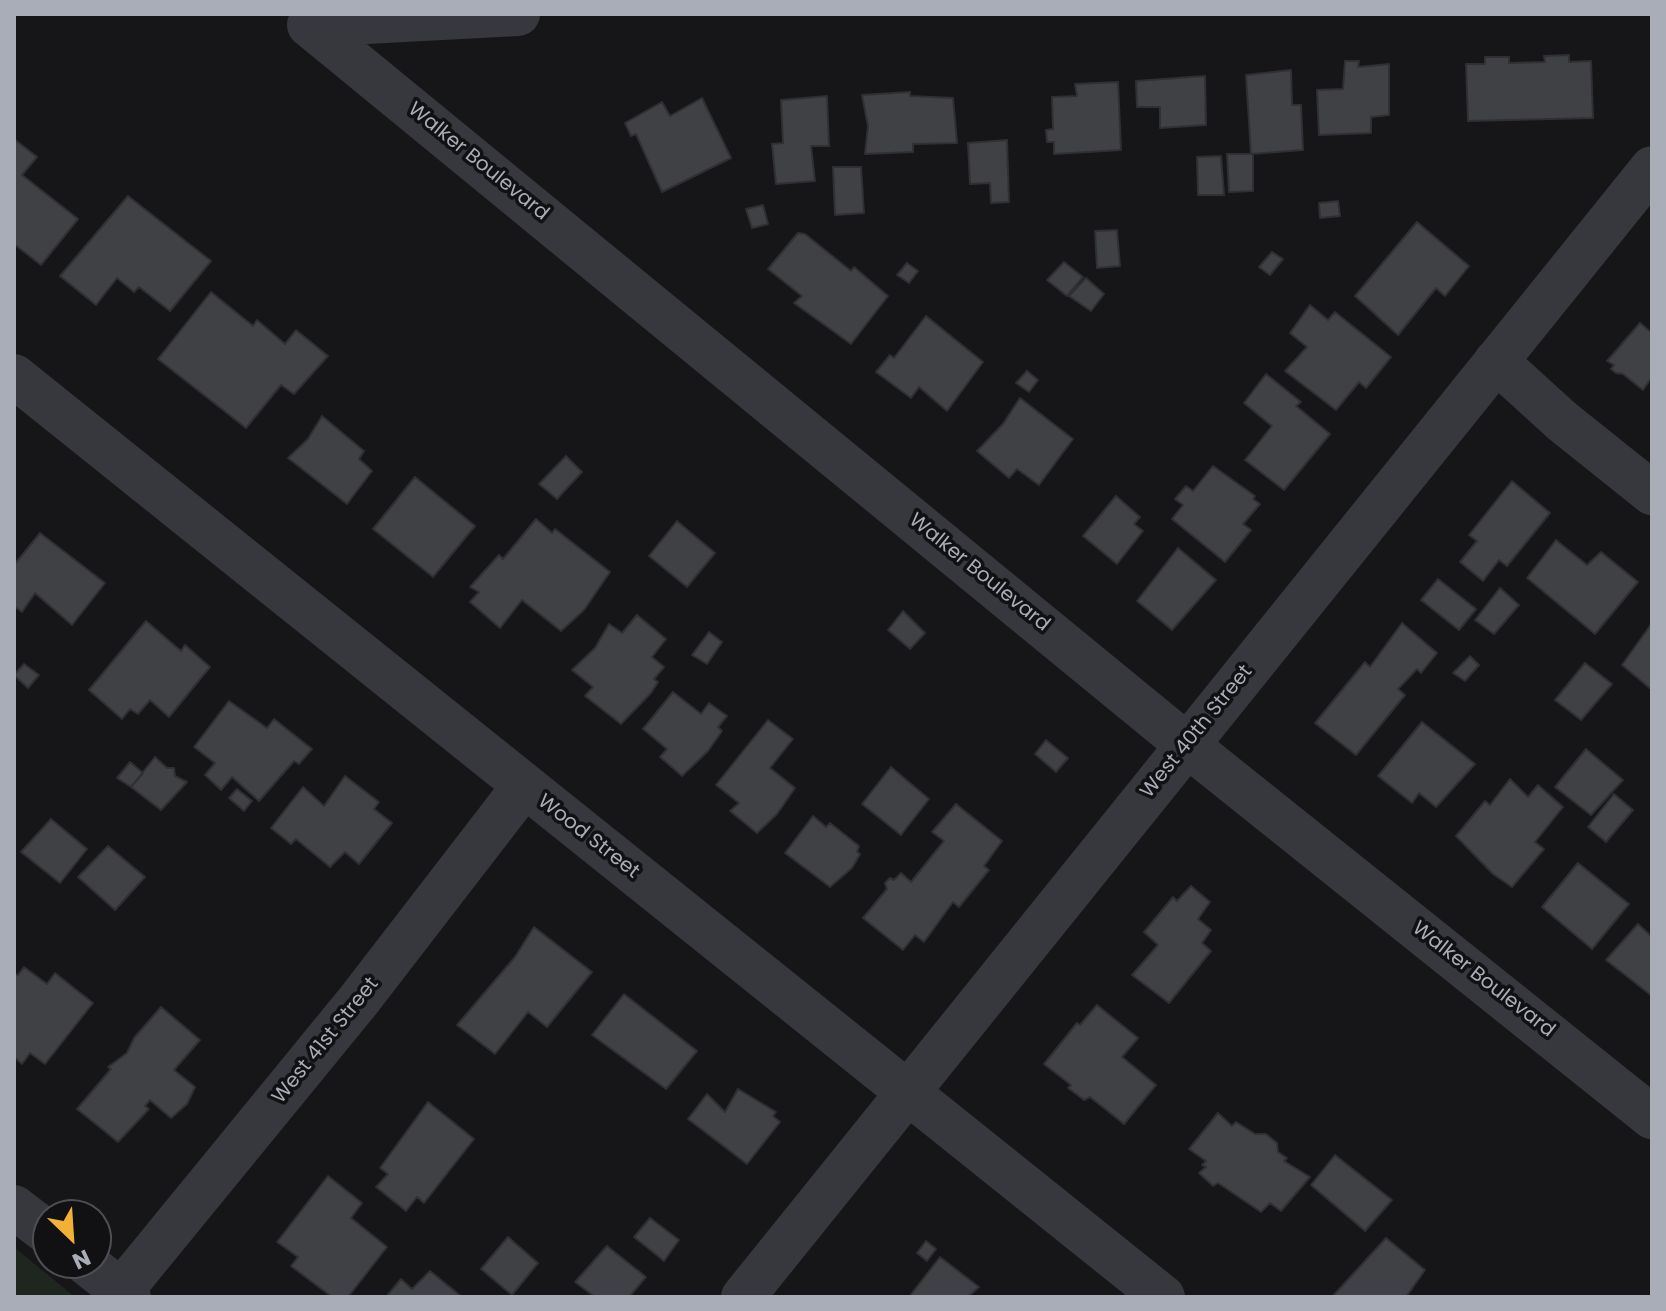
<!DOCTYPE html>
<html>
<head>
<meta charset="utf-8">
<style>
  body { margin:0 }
  #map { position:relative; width:1666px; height:1311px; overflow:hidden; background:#161618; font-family:Poppins,sans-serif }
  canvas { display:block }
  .frame { position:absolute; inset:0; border:16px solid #a8adb8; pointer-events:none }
  .north { position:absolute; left:32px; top:1199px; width:80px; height:80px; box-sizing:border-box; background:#111113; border:2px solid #4d4f55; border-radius:50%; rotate:155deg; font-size:22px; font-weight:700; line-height:32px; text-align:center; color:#a8adb8 }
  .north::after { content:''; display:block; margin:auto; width:28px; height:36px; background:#f2b134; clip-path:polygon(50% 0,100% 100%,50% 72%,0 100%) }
</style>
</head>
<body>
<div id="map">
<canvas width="1666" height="1311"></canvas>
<div class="frame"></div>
<div class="north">N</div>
</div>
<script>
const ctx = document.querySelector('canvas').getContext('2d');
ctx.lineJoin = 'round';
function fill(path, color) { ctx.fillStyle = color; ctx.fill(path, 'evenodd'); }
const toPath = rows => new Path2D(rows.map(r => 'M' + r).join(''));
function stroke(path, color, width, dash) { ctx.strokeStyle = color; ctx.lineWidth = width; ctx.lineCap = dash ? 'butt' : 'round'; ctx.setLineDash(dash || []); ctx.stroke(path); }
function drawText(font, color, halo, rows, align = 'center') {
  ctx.font = font + ' Poppins,sans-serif'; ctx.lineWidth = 7; ctx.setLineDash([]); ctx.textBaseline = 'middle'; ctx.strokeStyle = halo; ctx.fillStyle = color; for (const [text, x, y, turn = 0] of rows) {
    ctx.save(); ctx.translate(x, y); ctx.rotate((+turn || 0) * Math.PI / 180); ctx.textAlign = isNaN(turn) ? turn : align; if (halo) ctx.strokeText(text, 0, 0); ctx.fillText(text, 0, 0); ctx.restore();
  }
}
fill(toPath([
  [14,1247,75,1297,14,1297]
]), '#1e261f');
const building = toPath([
  [1569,55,1569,62,1591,61,1593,118,1468,121,1466,64,1485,64,1485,57,1509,57,1509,63,1545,62,1544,56,1569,55],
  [1345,61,1359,61,1358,67,1389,64,1389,115,1371,117,1371,133,1319,135,1317,90,1343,89,1345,61],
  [1291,70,1292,105,1301,105,1303,150,1251,154,1246,75,1291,70],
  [1205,76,1206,125,1160,128,1160,107,1137,107,1136,81,1205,76],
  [1118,82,1121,150,1054,154,1054,142,1047,142,1046,130,1053,129,1052,97,1077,96,1075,84,1118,82],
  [910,92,910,96,953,98,957,143,913,144,913,152,865,154,868,126,862,95,910,92],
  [827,96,829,146,811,146,815,181,776,184,772,144,783,143,781,100,827,96],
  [702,98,731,158,662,192,636,134,631,136,625,123,662,102,670,116,702,98],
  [14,139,37,157,22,175,78,219,41,265,14,244,14,139],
  [1007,140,1009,202,991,203,990,183,970,184,968,143,1007,140],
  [1227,154,1253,154,1253,191,1229,192,1227,154],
  [1221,156,1224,195,1198,195,1197,157,1221,156],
  [833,167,861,167,864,213,835,215,833,167],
  [128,196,211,261,170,311,139,287,134,292,117,278,96,305,60,276,128,196],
  [1338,201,1340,216,1320,218,1319,203,1338,201],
  [763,205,768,224,752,228,746,209,763,205],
  [1417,222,1469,266,1445,296,1436,288,1398,335,1355,296,1417,222],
  [1117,230,1120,266,1097,268,1095,231,1117,230],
  [798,233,805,234,851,271,854,267,888,296,851,344,794,303,802,296,768,269,798,233],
  [1272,252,1283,259,1270,275,1259,267,1272,252],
  [1064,262,1083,277,1067,296,1047,280,1064,262],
  [907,263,918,271,909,283,897,275,907,263],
  [1086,278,1104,294,1091,311,1069,296,1086,278],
  [211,292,253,326,257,320,285,344,296,330,328,356,294,394,281,385,246,428,158,359,211,292],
  [1310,305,1328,320,1335,312,1391,357,1366,388,1359,382,1336,410,1285,371,1307,347,1290,333,1310,305],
  [926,316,983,362,947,411,919,387,911,398,876,372,890,355,894,358,926,316],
  [1640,323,1652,333,1652,377,1643,390,1623,374,1616,373,1611,369,1614,365,1607,361,1640,323],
  [1027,371,1038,380,1029,392,1016,383,1027,371],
  [1266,374,1301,402,1296,406,1330,434,1284,490,1245,460,1272,426,1244,403,1266,374],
  [1020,398,1073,439,1039,485,1017,469,1009,478,977,451,1003,424,1020,398],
  [322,416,364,451,359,459,372,471,347,504,288,458,308,439,322,416],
  [566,456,582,472,557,499,539,484,566,456],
  [1213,466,1255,496,1253,499,1260,504,1243,524,1251,530,1225,562,1172,519,1183,505,1175,499,1186,486,1193,491,1213,466],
  [415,477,475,526,433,577,373,529,415,477],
  [1512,481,1550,513,1507,566,1499,560,1483,581,1460,562,1477,541,1469,535,1512,481],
  [1116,496,1140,517,1134,524,1143,531,1117,564,1083,536,1116,496],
  [536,519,552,533,555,529,610,572,584,610,561,631,522,600,500,628,470,602,479,592,470,587,499,555,503,559,536,519],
  [677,521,715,553,687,587,649,556,677,521],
  [40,533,105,583,72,625,35,593,22,612,14,606,14,565,40,533],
  [1556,540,1587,565,1601,552,1638,582,1595,634,1527,578,1556,540],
  [1178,548,1216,580,1172,630,1137,601,1178,548],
  [1438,579,1476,609,1459,630,1421,600,1438,579],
  [1500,588,1519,605,1494,634,1475,620,1500,588],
  [903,611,925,633,910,649,888,630,903,611],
  [637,615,666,639,652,657,664,667,654,679,658,682,651,693,621,724,585,696,593,687,572,670,595,648,609,624,622,633,637,615],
  [146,621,181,651,185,645,210,667,169,717,150,700,138,714,130,709,122,719,89,690,146,621],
  [1402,623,1437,653,1421,673,1417,669,1398,689,1405,695,1356,755,1315,723,1365,662,1370,667,1402,623],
  [1652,623,1652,690,1622,665,1652,623],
  [709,632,722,642,707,664,692,655,709,632],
  [1470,656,1479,665,1465,681,1453,673,1470,656],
  [1585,663,1612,684,1581,720,1555,700,1585,663],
  [24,664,39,675,28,688,14,675,24,664],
  [673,692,701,714,709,703,727,716,718,727,722,731,708,751,682,776,660,757,667,749,643,729,673,692],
  [229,701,267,728,274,719,312,749,299,764,294,761,259,801,232,777,221,790,205,775,215,763,194,747,229,701],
  [768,720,793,739,770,768,795,788,777,814,757,833,730,811,739,803,716,785,768,720],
  [1422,722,1475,764,1436,807,1419,793,1412,803,1378,776,1422,722],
  [1046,740,1068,758,1056,772,1035,754,1046,740],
  [1586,749,1623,780,1591,815,1555,787,1586,749],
  [155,757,167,768,174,768,175,776,187,782,161,810,131,787,155,757],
  [130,762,143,773,131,787,117,778,130,762],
  [891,767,929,799,901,835,862,804,891,767],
  [345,776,379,802,374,809,392,823,359,864,345,852,330,867,296,839,291,844,271,828,303,787,324,806,345,776],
  [1510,779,1528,797,1538,785,1563,807,1535,842,1544,849,1512,887,1493,874,1456,836,1485,801,1490,805,1510,779],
  [237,789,252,801,244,811,229,798,237,789],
  [1614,794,1633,810,1606,842,1588,827,1614,794],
  [956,804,1002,841,984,866,989,870,959,907,953,902,924,942,915,935,903,950,863,918,887,889,885,883,890,878,894,880,901,873,911,882,944,841,932,832,956,804],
  [813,816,826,827,830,823,859,846,857,852,860,854,852,868,830,887,785,853,813,816],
  [51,819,87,849,60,883,21,852,51,819],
  [108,846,145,877,115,910,78,877,108,846],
  [1578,863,1629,904,1592,949,1542,907,1578,863],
  [1191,886,1210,902,1198,919,1211,930,1202,943,1211,951,1169,1003,1132,975,1158,945,1144,932,1173,897,1177,901,1191,886],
  [1638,924,1652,937,1652,996,1606,960,1638,924],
  [534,927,592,972,547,1027,528,1012,495,1054,457,1025,515,957,534,927],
  [24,967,47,984,55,973,93,1003,45,1064,30,1053,22,1064,14,1057,14,974,18,975,24,967],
  [624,994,697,1051,666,1089,592,1035,624,994],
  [1097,1005,1138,1038,1122,1057,1156,1085,1124,1124,1090,1097,1084,1100,1068,1088,1071,1085,1044,1064,1077,1023,1080,1025,1097,1005],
  [161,1007,200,1040,174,1070,195,1087,187,1104,171,1118,150,1100,145,1106,149,1109,118,1142,77,1109,111,1069,108,1067,127,1053,134,1038,161,1007],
  [738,1089,776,1112,773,1116,780,1122,747,1164,688,1119,707,1094,725,1112,738,1089],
  [428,1102,474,1139,424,1203,417,1197,406,1211,376,1187,388,1174,380,1168,428,1102],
  [1218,1113,1232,1126,1236,1122,1255,1134,1266,1134,1277,1143,1278,1152,1287,1158,1284,1161,1310,1177,1281,1211,1270,1203,1261,1212,1218,1183,1213,1186,1199,1173,1206,1167,1202,1165,1206,1161,1189,1149,1218,1113],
  [1335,1155,1392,1200,1365,1231,1311,1185,1335,1155],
  [328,1176,362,1203,351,1218,387,1247,348,1297,332,1297,291,1266,298,1257,277,1242,328,1176],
  [650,1218,679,1240,664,1261,634,1237,650,1218],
  [508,1237,538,1263,512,1295,481,1269,508,1237],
  [1386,1238,1425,1270,1406,1297,1332,1297,1386,1238],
  [926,1241,936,1249,927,1261,917,1253,926,1241],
  [607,1246,646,1277,629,1297,595,1297,575,1282,607,1246],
  [940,1257,979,1287,968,1297,909,1297,940,1257],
  [430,1271,462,1297,386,1297,401,1279,412,1289,430,1271]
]);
fill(building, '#404145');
stroke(building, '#303034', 2);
stroke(toPath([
  [309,25,1187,745,1652,1117],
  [309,25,518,14],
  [1496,361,1562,421,1652,493],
  [14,376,1163,1297],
  [14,1207,48,1233],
  [86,1263,129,1297],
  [121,1291,359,1000,524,786],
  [743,1297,1652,168]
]), '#37383d', 44);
drawText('20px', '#a8adb8', '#111113', [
  ["Walker Boulevard",478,162,39],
  ["Walker Boulevard",979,573,39],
  ["West 40th Street",1197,732,-51],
  ["Wood Street",588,837,38],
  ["Walker Boulevard",1483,980,38],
  ["West 41st Street",326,1041,-51]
]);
</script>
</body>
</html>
